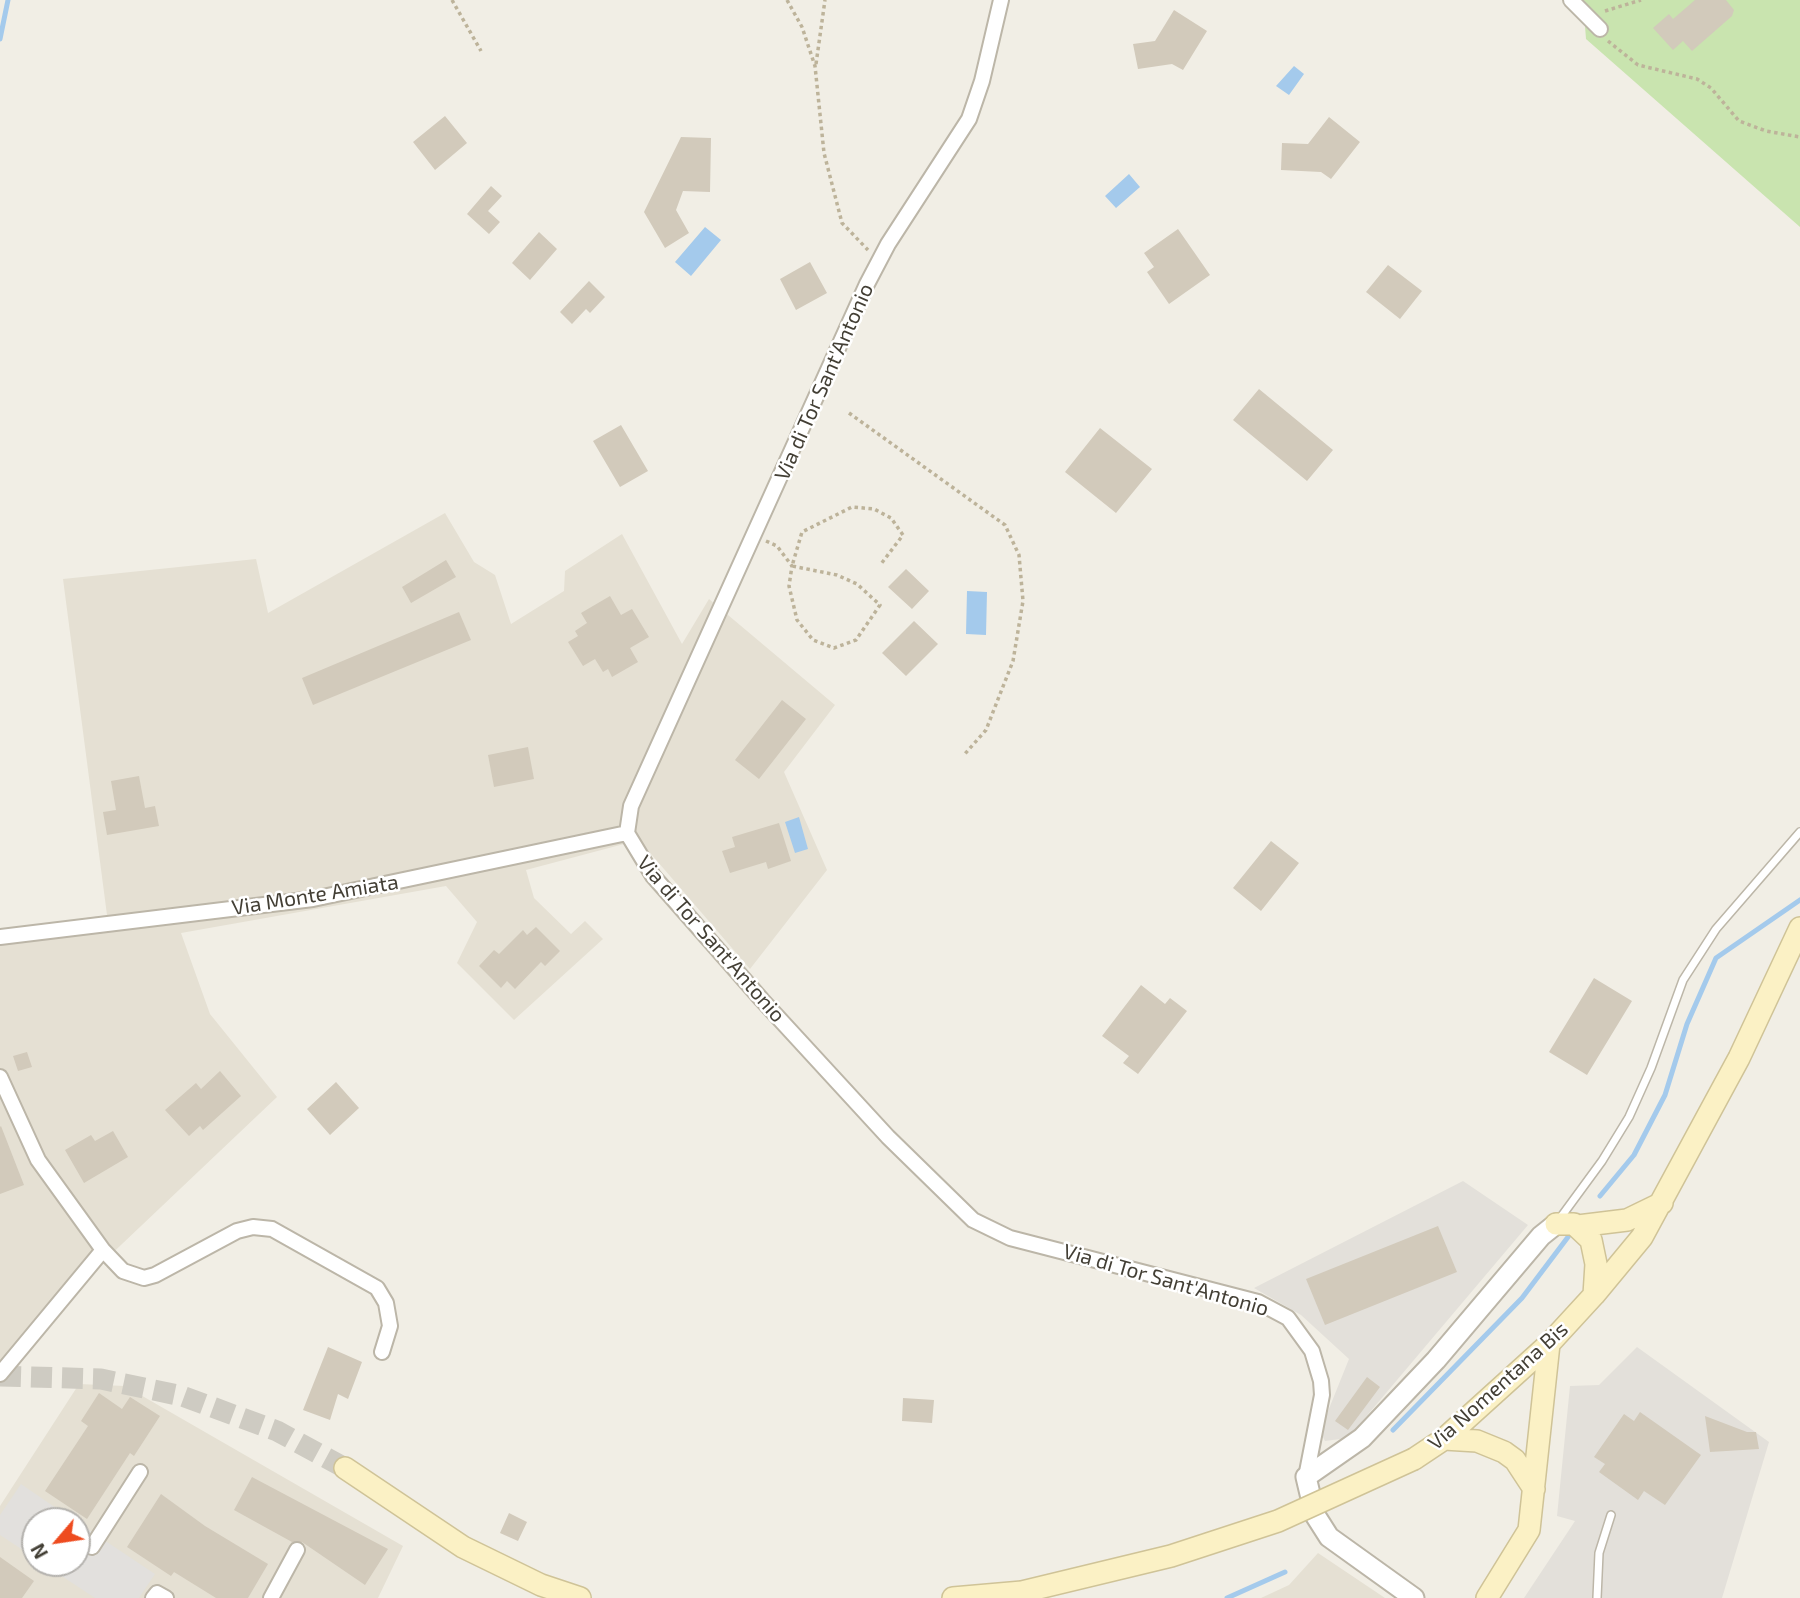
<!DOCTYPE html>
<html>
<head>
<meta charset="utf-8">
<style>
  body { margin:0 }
  #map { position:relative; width:1800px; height:1598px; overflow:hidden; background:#f1eee5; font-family:"Exo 2",sans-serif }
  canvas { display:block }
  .north { position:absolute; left:21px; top:1507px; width:70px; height:70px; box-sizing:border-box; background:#fff; border:2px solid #b4b2ae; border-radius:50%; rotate:241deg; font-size:19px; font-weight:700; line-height:28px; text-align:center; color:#433f35 }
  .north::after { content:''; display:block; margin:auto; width:24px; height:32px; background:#ee4b1f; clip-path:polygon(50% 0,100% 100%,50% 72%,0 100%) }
</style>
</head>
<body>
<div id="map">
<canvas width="1800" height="1598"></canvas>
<div class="north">N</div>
</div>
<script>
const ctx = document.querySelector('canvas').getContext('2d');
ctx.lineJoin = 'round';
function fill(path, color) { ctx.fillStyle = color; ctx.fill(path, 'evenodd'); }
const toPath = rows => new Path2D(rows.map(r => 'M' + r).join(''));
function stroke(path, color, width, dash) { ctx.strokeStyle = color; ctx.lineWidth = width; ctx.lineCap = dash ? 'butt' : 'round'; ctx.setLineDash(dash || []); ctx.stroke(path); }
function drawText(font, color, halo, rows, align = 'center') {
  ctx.font = font + ' "Exo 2",sans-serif'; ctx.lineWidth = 5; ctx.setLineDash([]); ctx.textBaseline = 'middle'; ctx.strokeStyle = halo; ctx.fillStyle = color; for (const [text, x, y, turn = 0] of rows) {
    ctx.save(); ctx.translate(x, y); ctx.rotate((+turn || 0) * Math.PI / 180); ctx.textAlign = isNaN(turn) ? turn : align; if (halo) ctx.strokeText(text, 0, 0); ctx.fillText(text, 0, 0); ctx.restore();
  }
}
fill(toPath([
  [445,513,474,562,495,575,511,624,564,591,565,571,622,534,682,644,709,599,835,705,784,772,827,870,750,969,639,840,526,870,534,898,571,934,585,921,603,939,514,1020,457,963,477,922,446,886,181,933,210,1014,277,1097,102,1263,0,1381,0,930,107,915,63,579,256,559,268,613],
  [79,1384,125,1386,403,1546,378,1598,0,1598,0,1506],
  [35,1521,77,1521,77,1563,35,1563],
  [1318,1553,1385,1598,1261,1598,1289,1585]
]), '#e5e0d3');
fill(toPath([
  [1463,1181,1528,1225,1348,1438,1325,1441,1320,1431,1349,1359,1301,1315,1254,1288],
  [1637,1347,1769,1442,1722,1598,1524,1598,1575,1521,1557,1516,1570,1386,1599,1385]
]), '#e3e0da');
fill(toPath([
  [1573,0,1800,0,1800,227,1586,39,1584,13]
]), '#c9e4af');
fill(toPath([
  [21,1484,75,1521,35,1521,35,1558,0,1535,0,1515],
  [77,1522,155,1574,139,1598,95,1598,42,1563,77,1563]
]), '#e2e0dd');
fill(toPath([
  [1294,66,1304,74,1289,95,1276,86],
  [1129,174,1140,187,1116,208,1105,196],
  [705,227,721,240,691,276,675,262],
  [967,591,987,592,986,635,966,634],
  [799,817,808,849,795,853,785,822]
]), '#a4caec');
stroke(toPath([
  [0,39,8,0],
  [1600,1196,1634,1155,1665,1095,1687,1024,1716,958,1800,900],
  [1393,1430,1522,1298,1568,1237],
  [1227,1598,1285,1572]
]), '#a4caec', 5);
fill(toPath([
  [1695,0,1726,0,1734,10,1732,16,1692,51,1683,41,1673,50,1653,28,1669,14,1673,19],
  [1174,10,1207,31,1183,70,1172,64,1138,69,1133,44,1155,41],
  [445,116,467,143,435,170,413,142],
  [1329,117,1360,142,1331,179,1321,172,1281,170,1282,143,1308,144],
  [681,137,711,138,710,192,683,191,676,210,689,233,665,248,644,212],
  [491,186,502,196,488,211,500,222,489,234,467,214],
  [1178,229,1210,275,1169,304,1147,272,1154,267,1144,253],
  [539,232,557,249,530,280,512,263],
  [810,262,827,293,796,310,780,279],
  [1388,265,1422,291,1400,319,1366,292],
  [589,281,605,297,590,313,586,309,572,324,560,312],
  [1259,389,1333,450,1307,481,1233,420],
  [621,425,648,471,620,487,593,441],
  [1100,428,1152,469,1116,513,1065,472],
  [446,560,456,577,411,603,402,587],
  [906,569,929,591,912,609,888,587],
  [610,596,621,615,632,609,649,637,630,648,638,662,612,677,608,669,603,672,595,659,583,666,568,642,578,636,575,631,587,623,581,613],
  [459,612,471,640,313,705,302,678],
  [914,621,938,644,906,676,882,653],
  [782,700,806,719,759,779,735,760],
  [528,747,534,779,494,787,488,755],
  [139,776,145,808,155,806,159,826,107,835,103,812,116,810,111,781],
  [779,823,791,861,768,869,766,862,730,873,722,851,735,847,732,837],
  [1271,841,1299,863,1261,911,1233,888],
  [536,927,560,951,545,966,541,962,515,989,507,981,501,988,479,966,494,950,499,954,523,930,527,935],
  [1594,978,1632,1001,1587,1075,1549,1052],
  [1141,985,1165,1004,1170,998,1187,1011,1138,1074,1123,1063,1129,1056,1102,1036],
  [27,1052,32,1067,18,1071,13,1056],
  [220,1071,241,1096,203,1130,200,1126,189,1136,165,1110,196,1083,201,1089],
  [336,1082,359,1108,330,1135,307,1109],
  [1,1126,24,1185,0,1194,0,1127],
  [113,1131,128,1157,84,1183,65,1150,91,1135,95,1141],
  [1438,1226,1457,1272,1325,1325,1306,1279],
  [328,1347,362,1362,348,1399,338,1394,330,1420,303,1410],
  [1367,1377,1380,1387,1348,1430,1335,1421],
  [99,1393,122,1409,130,1397,160,1416,134,1456,130,1453,87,1519,45,1491,88,1426,81,1421],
  [903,1398,934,1400,932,1423,902,1421],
  [1640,1412,1701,1455,1665,1505,1644,1491,1638,1500,1599,1472,1605,1464,1594,1457,1624,1414,1634,1421],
  [1705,1416,1747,1432,1756,1432,1759,1449,1710,1452],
  [252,1477,388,1549,365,1585,302,1542,292,1542,234,1510],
  [161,1494,205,1526,268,1564,248,1598,216,1598,174,1572,171,1576,127,1547],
  [509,1513,527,1522,518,1541,500,1533],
  [0,1557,34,1581,22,1598,0,1598]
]), '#d2cabb');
stroke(toPath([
  [0,1376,101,1379,182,1396,277,1431,345,1468]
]), '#cecbc2', 21, [21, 10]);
const service = toPath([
  [1558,1221,1602,1161,1629,1117,1651,1068,1683,980,1716,929,1800,832],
  [1597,1598,1599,1553,1611,1515]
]);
const minor = toPath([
  [1001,0,982,81,969,119,888,244,867,284,631,806,627,833,653,876,762,1000,888,1137,973,1220,1010,1238,1258,1302,1288,1318,1312,1351,1321,1381,1322,1395,1306,1477],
  [1571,0,1600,29],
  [0,937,313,899,627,833],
  [0,1077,38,1160,103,1250,0,1374],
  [103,1250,123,1271,144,1278,155,1275,237,1231,253,1227,272,1229,377,1288,386,1303,390,1326,382,1352],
  [92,1547,140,1472],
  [153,1598,157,1593,166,1598],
  [271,1598,297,1550]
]);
const tertiary = toPath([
  [1414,1598,1329,1537,1315,1515,1306,1477,1362,1438,1436,1360,1541,1236,1556,1224]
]);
const secondary = toPath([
  [1556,1224,1574,1224,1591,1240,1596,1264,1594,1295],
  [1578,1226,1627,1220,1662,1203],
  [1444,1439,1477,1441,1504,1452,1515,1460,1534,1489],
  [1414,1459,1444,1439,1549,1344,1594,1295,1642,1237,1739,1058,1800,928],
  [345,1468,463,1547,541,1585,580,1598],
  [953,1598,1022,1592],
  [1487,1598,1529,1530,1549,1344]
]);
stroke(service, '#bcb6a8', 10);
stroke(minor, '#bcb6a8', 18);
stroke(tertiary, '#bcb6a8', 23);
stroke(secondary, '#cfc397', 24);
stroke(toPath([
  [452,0,481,51],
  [787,0,802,27,815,66,824,153,842,223,868,250],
  [1605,11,1641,0],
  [1608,41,1638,65,1697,79,1711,88,1739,121,1766,131,1800,137],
  [816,64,825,0],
  [849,413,1005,525,1019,555,1023,601,1013,661,986,730,963,756],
  [766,541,777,546,792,566,789,586,797,620,813,640,834,648,856,640,880,605,857,584,837,575,792,566,802,532,852,507,874,509,891,518,903,535,881,564]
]), '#bdb39a', 3.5, [3.5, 3.5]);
stroke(service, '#fff', 7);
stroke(minor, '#fff', 14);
stroke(tertiary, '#fff', 19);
stroke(secondary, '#fbf1c5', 21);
const secondaryBridge = toPath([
  [1022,1592,1171,1556,1278,1521,1414,1459]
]);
stroke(secondaryBridge, '#cfc397', 24, []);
stroke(secondaryBridge, '#fbf1c5', 21);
drawText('21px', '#433f35', '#fff', [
  ["Via di Tor Sant'Antonio",824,382,-66],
  ["Via Monte Amiata",315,895,-9],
  ["Via di Tor Sant'Antonio",711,939,49],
  ["Via di Tor Sant'Antonio",1166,1280,16],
  ["Via Nomentana Bis",1498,1386,-42]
]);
</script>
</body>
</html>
